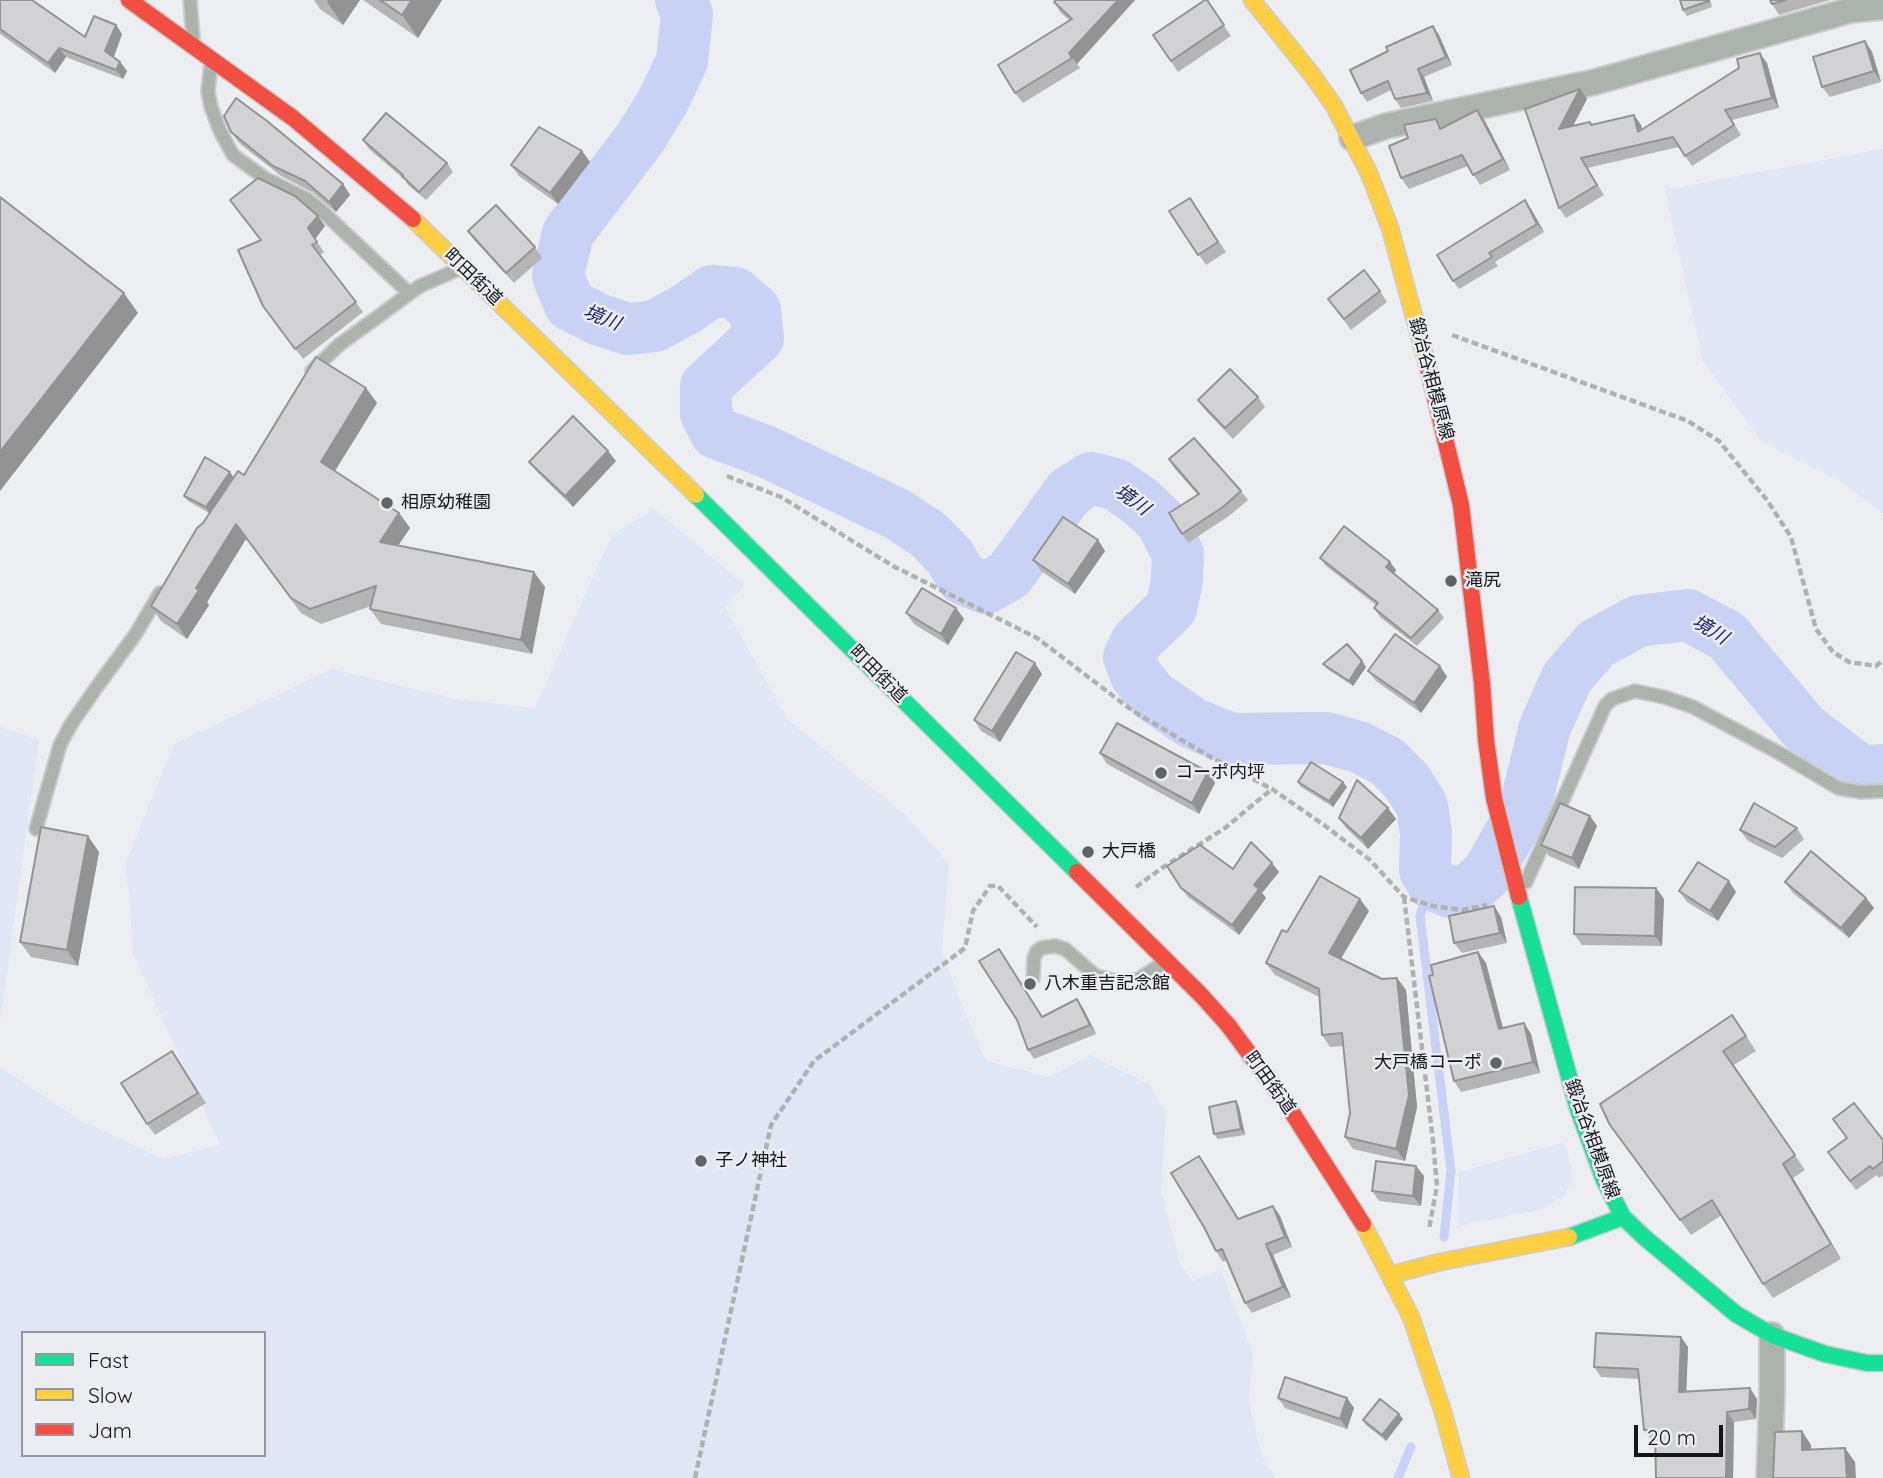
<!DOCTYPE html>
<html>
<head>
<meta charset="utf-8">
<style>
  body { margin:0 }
  #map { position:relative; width:1883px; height:1478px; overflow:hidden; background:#edeef1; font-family:Quicksand,sans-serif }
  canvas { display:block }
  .legend { position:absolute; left:21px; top:1331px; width:245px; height:126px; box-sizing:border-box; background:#ebedf3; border:2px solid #96979b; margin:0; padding:9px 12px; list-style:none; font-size:21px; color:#161618 }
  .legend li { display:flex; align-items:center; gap:14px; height:35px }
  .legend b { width:35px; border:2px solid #96979b }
  .scale { position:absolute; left:1634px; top:1425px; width:89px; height:32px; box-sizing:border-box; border:4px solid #161618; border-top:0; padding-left:9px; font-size:21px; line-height:24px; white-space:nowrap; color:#161618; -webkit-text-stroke:5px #ebedf3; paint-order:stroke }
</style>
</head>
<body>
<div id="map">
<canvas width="1883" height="1478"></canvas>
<ul class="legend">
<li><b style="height:9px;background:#16e098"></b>Fast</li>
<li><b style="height:9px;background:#ffcf43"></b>Slow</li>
<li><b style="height:9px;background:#f24e42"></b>Jam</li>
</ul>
<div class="scale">20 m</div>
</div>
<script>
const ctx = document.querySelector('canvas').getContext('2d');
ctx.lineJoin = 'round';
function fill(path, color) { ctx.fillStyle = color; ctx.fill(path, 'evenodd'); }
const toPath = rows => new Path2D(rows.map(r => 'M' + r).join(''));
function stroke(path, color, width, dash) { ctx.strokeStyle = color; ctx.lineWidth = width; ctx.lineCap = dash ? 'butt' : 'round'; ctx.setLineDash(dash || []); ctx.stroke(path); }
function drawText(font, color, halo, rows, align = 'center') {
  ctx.font = font + ' Quicksand,"Noto Sans JP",sans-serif'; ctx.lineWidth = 5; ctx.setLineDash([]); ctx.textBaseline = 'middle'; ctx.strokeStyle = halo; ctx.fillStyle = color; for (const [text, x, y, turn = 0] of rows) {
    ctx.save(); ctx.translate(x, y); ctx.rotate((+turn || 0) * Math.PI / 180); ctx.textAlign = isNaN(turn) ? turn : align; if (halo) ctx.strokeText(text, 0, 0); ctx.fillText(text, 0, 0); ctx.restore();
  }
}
fill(toPath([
  [1883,149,1883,513,1837,479,1761,441,1703,361,1665,190],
  [654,509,745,585,725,607,788,720,903,813,949,864,942,949,959,998,986,1061,1049,1077,1090,1055,1149,1084,1166,1113,1161,1192,1180,1264,1192,1281,1221,1269,1253,1355,1249,1401,1260,1452,1275,1478,0,1478,0,1067,80,1120,163,1159,220,1145,133,954,126,862,174,744,332,669,456,699,535,708,602,556,616,532],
  [23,1333,264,1333,264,1455,23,1455],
  [0,727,39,740,0,1023],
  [1565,1142,1573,1178,1564,1196,1542,1209,1458,1226,1459,1172]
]), '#e1e6f5');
stroke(toPath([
  [1434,885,1427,895,1420,916,1451,1171,1444,1237],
  [1398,1478,1411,1447]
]), '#c9d1f4', 9);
stroke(toPath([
  [681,0,687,14,682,61,663,101,641,137,568,233,558,276,570,305,600,320,628,329,655,326,686,309,712,291,735,293,755,310,758,338,706,386,706,414,716,433,765,451,897,514,929,535,950,557,963,579,986,588,1009,575,1069,492,1091,478,1115,484,1141,502,1161,521,1178,554,1177,581,1171,608,1136,642,1129,657,1136,675,1153,696,1192,723,1231,739,1326,738,1359,747,1388,762,1408,783,1422,806,1426,833,1425,870,1434,885,1450,892,1469,890,1487,874,1525,807,1545,727,1567,678,1596,644,1638,621,1688,615,1727,636,1804,728,1862,772,1883,770]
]), '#c9d1f4', 52);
const lane = toPath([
  [190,0,193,38],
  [211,64,208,91,211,107,220,131,233,155,266,179,307,199,322,211,409,293],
  [312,371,339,345,420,286,457,270],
  [36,829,60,745,70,726,96,688,135,635,160,593],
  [1526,882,1605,706,1612,699,1635,691,1664,697,1693,707,1781,754,1838,788,1861,792,1883,791],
  [1033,978,1034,958,1037,951,1041,948,1055,946,1065,949,1096,976,1117,981,1137,980,1162,964]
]);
const street = toPath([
  [1352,138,1386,126,1595,82,1851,10,1883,7],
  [1769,1478,1772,1395,1772,1335]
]);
const fast = toPath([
  [696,495,1077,872],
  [1519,897,1578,1109,1604,1180,1623,1217,1569,1237],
  [1623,1217,1644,1237,1736,1314,1772,1335,1825,1354,1867,1363,1883,1363]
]);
const slow = toPath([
  [1252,0,1313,76,1334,106,1369,173,1390,228,1427,364],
  [413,219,696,495],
  [1363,1224,1411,1317,1443,1412,1461,1478],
  [1390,1275,1440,1262,1569,1237]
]);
const jam = toPath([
  [129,0,293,118,413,219],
  [1427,364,1461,505,1482,683,1486,740,1494,798,1519,897],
  [1077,872,1201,995,1228,1025,1286,1103,1363,1224]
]);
stroke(lane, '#cbcbcd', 16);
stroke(street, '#cbcbcd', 28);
stroke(fast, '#cbcbcd', 19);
stroke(slow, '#cbcbcd', 19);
stroke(jam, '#cbcbcd', 19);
stroke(toPath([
  [1452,335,1688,421,1719,441,1767,500,1791,537,1816,629,1833,652,1849,662,1876,666,1883,660],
  [727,476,781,497,893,566,1037,638,1133,711,1212,758,1272,789,1324,825,1370,860,1404,897,1433,906,1462,910,1487,905],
  [1136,887,1162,868,1225,828,1272,789],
  [1404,897,1433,1141,1437,1186,1429,1229],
  [695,1478,771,1125,814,1061,965,948,973,911,990,886,998,886,1037,927]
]), '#aeb2b0', 4.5, [7, 3.5]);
stroke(lane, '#acb3ac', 12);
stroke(street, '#acb3ac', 24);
stroke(fast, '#16e098', 16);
stroke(slow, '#ffcf43', 16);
stroke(jam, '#f24e42', 16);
fill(toPath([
  [0,0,85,37,116,25,122,34,114,57,120,62,127,71,123,79,66,57,55,73,0,34],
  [314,0,360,0,343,25,320,9],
  [363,0,442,0,418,38],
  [1056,0,1135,0,1077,64,1080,68,1023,103,1015,93,1070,21,1061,13,1054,2],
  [1207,0,1231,36,1178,72,1153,35],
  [1680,0,1710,0,1712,7,1687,16,1683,10],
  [1770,0,1830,0,1779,15,1772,4],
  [1433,26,1439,35,1452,65,1424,77,1433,101,1401,108,1395,99,1391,90,1367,102,1361,93,1388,51],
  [1865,41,1872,52,1881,82,1830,97,1822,87],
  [1767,63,1779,108,1732,120,1741,135,1692,166,1679,147,1587,168,1604,195,1566,218,1559,208,1525,109,1587,99,1573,126,1592,125,1634,115,1641,125,1642,129],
  [1436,119,1442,128,1485,121,1510,170,1480,185,1468,166,1409,189,1401,178,1408,138],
  [231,132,343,184,350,195,336,212,312,192,281,176,239,143],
  [363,140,447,163,453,172,426,200,408,185,405,180,369,149],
  [582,151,590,162,558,204,519,176,511,165],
  [1190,198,1226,252,1206,265,1169,211],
  [230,200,325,226,315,239,324,252,320,255,363,312,303,359,270,316,260,240],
  [1525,200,1531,209,1544,232,1495,262,1498,266,1459,289,1453,281],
  [468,231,535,247,542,258,514,283,475,241],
  [1380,291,1387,302,1351,330,1328,299],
  [366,388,377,403,335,471,399,513,410,528,398,546,545,587,532,654,381,624,370,609,371,606,321,624,301,613,246,539,207,602,209,605,187,639,161,621,151,606,203,523,244,475],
  [1258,397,1265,407,1233,439,1206,411,1198,400],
  [1169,459,1241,491,1248,500,1229,516,1188,543,1169,513,1198,495,1175,469],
  [616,461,573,507,537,472,529,462],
  [230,472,233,477,209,513,188,501,184,496],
  [1098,540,1105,551,1075,594,1041,571,1033,560],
  [1320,558,1396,570,1394,574,1438,610,1444,618,1417,646,1380,617,1374,608,1376,605,1326,566],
  [956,608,964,619,948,645,914,624,906,613],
  [1362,661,1366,667,1353,686,1327,669,1323,664],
  [1440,666,1447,677,1421,713,1376,681,1368,671],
  [1042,674,1000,742,981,731,974,720],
  [1100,753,1208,772,1215,783,1199,814,1107,764],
  [1298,782,1347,787,1333,807,1301,787],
  [1388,808,1396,819,1368,849,1346,828,1339,818],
  [1590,816,1597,826,1579,869,1549,856,1541,845],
  [1797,828,1804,839,1782,858,1748,841,1740,830],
  [99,852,78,966,31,957,20,942],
  [1272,863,1279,872,1262,893,1266,898,1239,935,1188,897,1181,888],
  [1785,882,1866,898,1874,908,1849,938,1793,893],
  [1656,888,1664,899,1662,946,1582,945,1574,934],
  [1679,891,1736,892,1718,921,1687,902],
  [1494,906,1501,917,1507,943,1462,953,1454,943],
  [1369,911,1341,959,1382,979,1397,978,1406,990,1417,1107,1405,1161,1353,1149,1345,1137,1350,1113,1344,1046,1330,1047,1322,1035,1319,997,1275,975,1266,963,1287,932],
  [1478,952,1486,963,1503,1028,1524,1023,1531,1034,1540,1073,1461,1092,1454,1081,1433,975],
  [1083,1008,1096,1034,1034,1059,1028,1050,1042,1017],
  [1732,1015,1756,1051,1734,1065,1805,1170,1793,1178,1841,1259,1773,1298,1763,1284,1722,1215,1691,1235,1620,1139],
  [172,1051,206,1103,155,1135,147,1124],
  [1236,1101,1239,1107,1245,1135,1218,1139,1214,1134],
  [1833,1119,1883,1140,1883,1175,1879,1178,1877,1175,1856,1190,1828,1152,1847,1138],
  [1199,1156,1239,1219,1273,1206,1280,1216,1292,1247,1273,1255,1291,1297,1252,1313,1245,1303,1227,1260,1223,1262,1216,1251],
  [1424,1176,1421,1206,1379,1201,1372,1191],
  [1681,1337,1688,1347,1686,1392,1757,1399,1756,1419,1734,1422,1733,1478,1656,1478,1655,1440,1651,1440,1644,1430,1639,1379,1601,1377,1594,1367],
  [1278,1398,1347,1398,1354,1408,1347,1429,1285,1408],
  [1399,1414,1403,1419,1386,1441,1366,1425,1363,1420]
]), '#b5b5b6');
fill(toPath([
  [328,0,360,0,343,25,327,2],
  [412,0,442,0,418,38,402,15],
  [1118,0,1135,0,1077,64,1080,68,1069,53],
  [116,25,122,34,112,61,105,51],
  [1433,26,1439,35,1452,65,1446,57],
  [1865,41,1872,52,1881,82,1874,71],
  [59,48,66,57,55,73,48,63],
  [1760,53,1767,63,1779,108,1772,98],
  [120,62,127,71,123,79,116,70],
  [1418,69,1424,77,1433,101,1427,93],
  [1580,89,1587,99,1566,139,1559,129],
  [1477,110,1485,121,1510,170,1503,159],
  [1634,115,1641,125,1645,142,1638,132],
  [582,151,590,162,558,204,550,193],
  [343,184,350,195,336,212,329,202],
  [1525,200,1531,209,1544,232,1537,224],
  [318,216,325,226,315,239,308,228],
  [124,293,138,313,0,491,0,452],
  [366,388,377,403,331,477,321,462],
  [608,451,616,461,573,507,565,496],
  [230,472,233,477,209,513,206,507],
  [399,513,410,528,390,557,380,542],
  [236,524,246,539,207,602,209,605,187,639,177,624,196,588],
  [1098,540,1105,551,1075,594,1068,584],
  [1390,562,1396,570,1392,576,1386,567],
  [534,572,545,587,532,654,521,640],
  [956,608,964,619,948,645,941,634],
  [1362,661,1366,667,1353,686,1349,681],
  [1035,663,1042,674,1000,742,992,731],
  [1440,666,1447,677,1421,713,1414,703],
  [1208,772,1215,783,1199,814,1192,803],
  [1343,782,1347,787,1333,807,1329,801],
  [1388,808,1396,819,1368,849,1361,838],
  [1590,816,1597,826,1579,869,1572,858],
  [88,836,99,852,78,966,67,950],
  [1272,863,1279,872,1262,893,1266,898,1239,935,1232,925,1254,885],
  [1729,881,1736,892,1718,921,1710,911],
  [1656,888,1664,899,1662,946,1655,936],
  [1866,898,1874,908,1849,938,1841,928],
  [1360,899,1369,911,1337,965,1329,953],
  [1494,906,1501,917,1507,943,1500,933],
  [1478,952,1486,963,1506,1040,1499,1029],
  [1397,978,1406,990,1417,1107,1405,1161,1396,1149],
  [1077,999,1083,1008,1096,1034,1090,1025],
  [1524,1023,1531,1034,1540,1073,1533,1062],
  [1236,1101,1239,1107,1245,1135,1241,1129],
  [1199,1156,1206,1166,1245,1229,1238,1219],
  [1783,1164,1793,1178,1841,1259,1831,1244],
  [1416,1166,1424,1176,1421,1206,1413,1196],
  [1273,1206,1280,1216,1292,1247,1285,1237],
  [1266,1244,1273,1255,1291,1297,1283,1287],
  [1681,1337,1688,1347,1686,1402,1679,1392],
  [1750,1388,1757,1399,1756,1419,1749,1409],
  [1347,1398,1354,1408,1347,1429,1340,1419],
  [1727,1412,1734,1422,1733,1478,1726,1478],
  [1399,1414,1403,1419,1386,1441,1382,1435],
  [1802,1431,1811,1445,1812,1463,1802,1450],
  [1845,1448,1855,1462,1856,1478,1847,1478]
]), '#939394');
const building = toPath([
  [0,0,32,0,85,37,94,16,116,25,105,51,120,62,116,70,59,48,48,63,0,29,0,0],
  [380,0,412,0,402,15,380,0],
  [1056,0,1118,0,1069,53,1072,58,1015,93,998,65,1072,19,1054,2,1056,0],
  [1205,0,1207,0,1224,25,1171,61,1153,35,1205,0],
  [1680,0,1708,0,1709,1,1683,10,1680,0],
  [1770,0,1786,0,1772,4,1770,0],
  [1433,26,1446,57,1418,69,1427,93,1395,99,1388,81,1361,93,1350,70,1388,51,1386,47,1433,26],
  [1865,41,1874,71,1822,87,1813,57,1865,41],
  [1760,53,1772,98,1725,110,1734,125,1685,156,1673,137,1581,158,1597,185,1559,208,1525,109,1580,89,1559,129,1590,122,1591,125,1634,115,1638,132,1739,68,1737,59,1760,53],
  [236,98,267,121,343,184,329,202,305,181,273,166,231,132,224,116,236,98],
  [1477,110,1503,159,1473,175,1462,155,1401,178,1389,146,1408,138,1404,125,1436,119,1440,129,1477,110],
  [386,113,447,163,419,192,402,176,403,175,363,140,386,113],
  [539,127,582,151,550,193,511,165,539,127],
  [258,178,295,196,318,216,308,228,317,242,312,245,356,302,295,349,263,306,238,250,261,240,230,200,258,178],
  [0,197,124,293,0,452,0,197],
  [1190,198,1218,242,1198,255,1169,211,1190,198],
  [1525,200,1537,224,1489,253,1492,257,1453,281,1437,255,1525,200],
  [496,205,535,247,506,273,468,231,496,205],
  [1364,270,1380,291,1344,319,1328,299,1364,270],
  [316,357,366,388,321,462,399,513,380,542,534,572,521,640,370,609,376,586,310,609,291,598,236,524,196,588,199,590,177,624,151,606,197,528,203,523,238,471,244,475,316,357],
  [1230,369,1258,397,1225,428,1198,400,1230,369],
  [573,416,608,451,565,496,529,462,573,416],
  [1194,438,1241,491,1223,507,1182,534,1169,513,1199,494,1169,459,1194,438],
  [205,457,230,472,206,507,184,496,205,457],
  [1063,517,1098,540,1068,584,1033,560,1063,517],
  [1344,526,1390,562,1386,567,1438,610,1411,638,1374,608,1378,603,1320,558,1344,526],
  [922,588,956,608,941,634,906,613,922,588],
  [1395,634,1440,666,1414,703,1368,671,1395,634],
  [1347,644,1362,661,1349,681,1323,664,1347,644],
  [1016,652,1035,663,992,731,974,720,1016,652],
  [1117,723,1208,772,1192,803,1100,753,1117,723],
  [1311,762,1343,782,1329,801,1298,782,1311,762],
  [1357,780,1388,808,1361,838,1339,818,1357,780],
  [1560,803,1590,816,1572,858,1541,845,1560,803],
  [1754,803,1797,828,1775,847,1740,830,1754,803],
  [41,827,88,836,67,950,20,942,41,827],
  [1251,842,1272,863,1254,885,1259,889,1232,925,1181,888,1167,866,1200,845,1233,869,1251,842],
  [1811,851,1866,898,1841,928,1785,882,1811,851],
  [1698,862,1729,881,1710,911,1679,891,1698,862],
  [1320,876,1360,899,1329,953,1382,979,1397,978,1409,1095,1396,1149,1345,1137,1350,1113,1342,1033,1322,1035,1319,989,1266,963,1282,930,1287,932,1320,876],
  [1575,887,1656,888,1655,936,1574,934,1575,887],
  [1494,906,1500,933,1454,943,1449,916,1494,906],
  [999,949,1042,1017,1077,999,1090,1025,1028,1050,1017,1020,979,961,999,949],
  [1478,952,1499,1029,1524,1023,1533,1062,1454,1081,1429,976,1433,975,1431,965,1478,952],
  [1732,1015,1746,1036,1723,1051,1795,1155,1783,1164,1831,1244,1763,1284,1712,1200,1680,1220,1610,1125,1600,1104,1732,1015],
  [172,1051,198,1093,147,1124,121,1083,172,1051],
  [1236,1101,1241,1129,1214,1134,1209,1107,1236,1101],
  [1854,1103,1883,1140,1883,1161,1873,1169,1870,1166,1850,1181,1828,1152,1847,1138,1833,1119,1854,1103],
  [1199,1156,1238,1219,1273,1206,1285,1237,1266,1244,1283,1287,1245,1303,1222,1249,1216,1251,1204,1227,1171,1173,1199,1156],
  [1376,1161,1416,1166,1413,1196,1372,1191,1376,1161],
  [1596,1333,1681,1337,1679,1392,1750,1388,1749,1409,1727,1412,1726,1478,1656,1478,1655,1430,1644,1430,1638,1369,1594,1367,1596,1333],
  [1285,1377,1347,1398,1340,1419,1278,1398,1285,1377],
  [1380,1399,1399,1414,1382,1435,1363,1420,1380,1399],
  [1802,1431,1802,1450,1845,1448,1847,1478,1773,1478,1775,1432,1802,1431]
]);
fill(building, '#d2d2d4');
stroke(building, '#939394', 2);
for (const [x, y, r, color] of [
  [387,503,7,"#616264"],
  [1451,581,7,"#616264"],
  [1161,773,7,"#616264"],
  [1088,852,7,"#616264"],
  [1030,984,7,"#616264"],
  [1496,1063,7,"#616264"],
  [701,1161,7,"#616264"]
]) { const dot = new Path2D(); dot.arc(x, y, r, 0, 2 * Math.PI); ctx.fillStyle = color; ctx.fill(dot); stroke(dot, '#ebedf3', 2.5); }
drawText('18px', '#161618', '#ebedf3', [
  ["町田街道",473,277,44],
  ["鍛冶谷相模原線",1431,379,75],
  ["町田街道",878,674,45],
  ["町田街道",1270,1083,54],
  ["鍛冶谷相模原線",1592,1139,70]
]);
drawText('18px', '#161618', '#ebedf3', [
  ["相原幼稚園",401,503],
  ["滝尻",1465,581],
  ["コーポ内坪",1175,773],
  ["大戸橋",1102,852],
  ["八木重吉記念館",1044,984],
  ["大戸橋コーポ",1482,1063,"right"],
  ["子ノ神社",715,1161]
], 'left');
drawText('italic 19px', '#1a1f61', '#ebedf3', [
  ["境川",602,318,22],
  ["境川",1132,500,36],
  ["境川",1710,630,31]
]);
</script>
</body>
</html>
